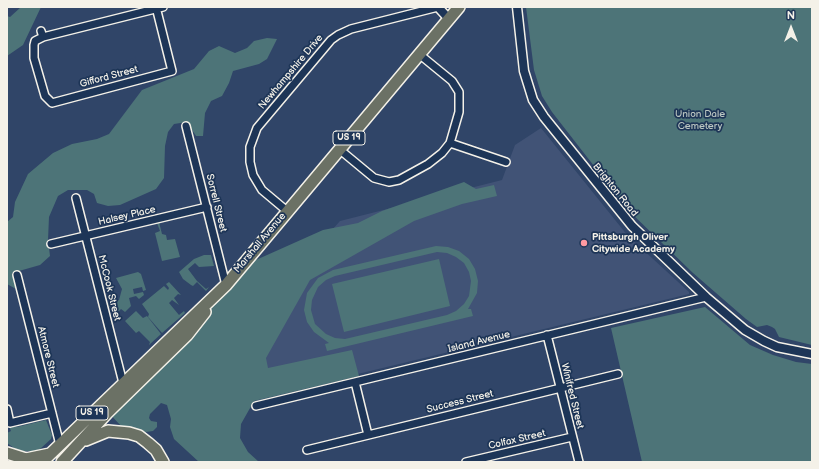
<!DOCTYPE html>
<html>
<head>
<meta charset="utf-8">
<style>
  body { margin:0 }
  #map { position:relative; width:819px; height:469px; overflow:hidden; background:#304568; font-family:"Balsamiq Sans",sans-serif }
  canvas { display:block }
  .frame { position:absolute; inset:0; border:8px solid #f4f1e8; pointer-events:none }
  .north { position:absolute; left:771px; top:8px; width:40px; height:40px; -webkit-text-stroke:3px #1d3557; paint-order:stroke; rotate:0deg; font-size:11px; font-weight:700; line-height:16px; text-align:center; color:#f4f1e8 }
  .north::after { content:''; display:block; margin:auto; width:14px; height:18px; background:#f4f1e8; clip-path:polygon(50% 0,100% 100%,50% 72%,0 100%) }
</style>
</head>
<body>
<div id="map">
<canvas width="819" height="469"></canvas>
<div class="frame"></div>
<div class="north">N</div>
</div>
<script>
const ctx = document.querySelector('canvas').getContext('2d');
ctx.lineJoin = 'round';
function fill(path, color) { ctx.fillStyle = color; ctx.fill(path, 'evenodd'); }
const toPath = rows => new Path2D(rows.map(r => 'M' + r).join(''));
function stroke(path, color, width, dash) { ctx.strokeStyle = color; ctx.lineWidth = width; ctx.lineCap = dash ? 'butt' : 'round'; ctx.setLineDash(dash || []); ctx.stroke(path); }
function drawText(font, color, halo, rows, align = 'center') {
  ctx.font = font + ' "Balsamiq Sans",sans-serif'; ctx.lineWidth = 3.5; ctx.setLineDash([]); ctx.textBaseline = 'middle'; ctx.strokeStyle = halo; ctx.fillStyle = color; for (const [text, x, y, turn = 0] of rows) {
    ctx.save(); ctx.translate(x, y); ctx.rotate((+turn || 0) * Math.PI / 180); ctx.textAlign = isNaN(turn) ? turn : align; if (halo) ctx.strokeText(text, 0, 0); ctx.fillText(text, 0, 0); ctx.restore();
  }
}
fill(toPath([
  [541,128,628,236,689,292,689,294,254,399,240,333,340,221,502,180,515,145]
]), '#415376');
fill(toPath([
  [21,7,41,7,23,45,7,56,7,16,10,17],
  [526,7,812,7,812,345,779,337,775,329,772,327,767,325,757,327,746,319,693,273,629,211,552,112,542,96,534,70],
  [267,38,277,39,267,59,259,64,233,71,229,83,222,96,211,101,205,113,203,136,196,136,187,122,174,124,168,132,165,146,164,178,156,189,120,205,108,206,97,203,94,194,87,190,68,190,58,196,49,217,48,240,50,256,40,265,12,273,16,289,7,284,7,222,13,217,15,202,28,174,53,153,72,144,97,139,109,134,142,90,194,69,209,51,219,46,235,53,247,48,254,41],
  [464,182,476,189,494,185,497,196,462,204,414,221,310,280,266,358,268,368,352,350,359,376,254,401,241,424,240,438,248,452,259,462,199,462,174,439,170,427,171,419,167,405,161,403,150,414,149,418,151,421,157,422,157,427,153,431,146,432,121,426,108,412,238,268,323,230,358,223,382,211],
  [159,222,162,234,166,235,167,240,175,239,180,257,162,261,155,233,160,231,157,223],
  [436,246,448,247,459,251,469,259,475,269,478,281,477,293,468,309,471,309,473,316,327,351,325,344,329,343,314,332,307,322,304,310,307,293,318,278,333,270],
  [437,252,447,253,456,257,464,263,469,272,471,281,469,296,464,304,456,311,447,315,345,339,335,338,326,334,315,324,311,310,312,300,318,287,326,280,335,276],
  [204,255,211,255,214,266,199,267,195,263,188,269,197,281,206,289,209,287,206,291,197,282,193,286,191,285,183,279,179,272,194,259],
  [439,259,450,306,344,332,332,284],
  [138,272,141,274,146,290,143,291,142,287,133,289,134,294,143,292,144,295,139,299,136,296,129,298,131,306,125,312,121,309,119,311,112,312,108,303,119,300,122,289,116,278],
  [169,282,181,295,178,294,174,298,179,305,172,300,169,303,179,315,184,311,185,313,162,333,148,317,149,314,142,304,164,286,168,290,169,288,166,284],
  [705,307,750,345,773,355,796,362,812,364,812,462,642,462,611,328],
  [136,311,143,318,147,316,161,334,149,345,150,342,139,331,136,333,125,321],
  [46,420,52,435,51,439,40,449,35,451,23,451,17,450,7,443,7,433,11,431,8,424,17,427]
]), '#4d7478');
const minor = toPath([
  [41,31,43,37,35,41,34,45,34,58,45,96,52,103,172,71,156,7],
  [43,37,163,7],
  [186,126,226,285],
  [450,143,506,162],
  [339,149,374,178,389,182,399,180,428,164,442,153,450,143,459,112,459,92,452,81,419,54],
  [76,198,123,383],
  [287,211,262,190,253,175,250,162,250,147,257,128,331,40,338,35,351,29,438,7],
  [51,244,207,207],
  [17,275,60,445],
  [547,335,579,462],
  [355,382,368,435],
  [256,406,706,297],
  [7,409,10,423,52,413],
  [307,450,618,374],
  [466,462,572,437]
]);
const tertiary = toPath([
  [438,7,449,19],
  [517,7,524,71,533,100,544,117,632,226,706,297,745,330,764,341,777,347,812,354]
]);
const primary = toPath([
  [86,440,108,431,129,433,139,436,148,443,156,450,163,462],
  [7,453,26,459,50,454],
  [42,462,226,285,459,7],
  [62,462,108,412,187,335,205,312]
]);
stroke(minor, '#f4f1e8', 10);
stroke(tertiary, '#f4f1e8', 11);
stroke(primary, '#f4f1e8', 14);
stroke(minor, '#1d3557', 7);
stroke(tertiary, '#1d3557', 8);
stroke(primary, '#6b7165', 11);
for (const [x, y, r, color] of [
  [584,243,4,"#ff9aa2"]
]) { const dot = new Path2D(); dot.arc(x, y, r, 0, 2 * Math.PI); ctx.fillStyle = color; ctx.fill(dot); stroke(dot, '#1d3557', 1.5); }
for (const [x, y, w] of [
  [349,138,32],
  [92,413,32]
]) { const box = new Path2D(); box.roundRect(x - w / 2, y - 7, w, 14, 3); ctx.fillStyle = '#1d3557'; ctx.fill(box); stroke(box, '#f4f1e8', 1); }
drawText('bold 9px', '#f4f1e8', null, [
  ["US 19",349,138],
  ["US 19",92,413]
]);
drawText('10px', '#f4f1e8', '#1d3557', [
  ["Newhampshire Drive",291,72,-50],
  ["Gifford Street",109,77,-15],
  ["Brighton Road",615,190,51],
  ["Sorrell Street",216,203,76],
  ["Halsey Place",127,216,-13],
  ["Marshall Avenue",260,243,-50],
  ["McCook Street",109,288,76],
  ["Island Avenue",479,342,-14],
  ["Atmore Street",48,357,76],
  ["Winifred Street",572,396,76],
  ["Success Street",460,402,-14],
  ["Colfax Street",517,440,-13]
]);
drawText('10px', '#bac5c1', '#1d3557', [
  ["Union Dale",700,114],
  ["Cemetery",700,126]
]);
drawText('bold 10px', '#f4f1e8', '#1d3557', [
  ["Pittsburgh Oliver",592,237],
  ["Citywide Academy",592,249]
], 'left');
</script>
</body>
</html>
